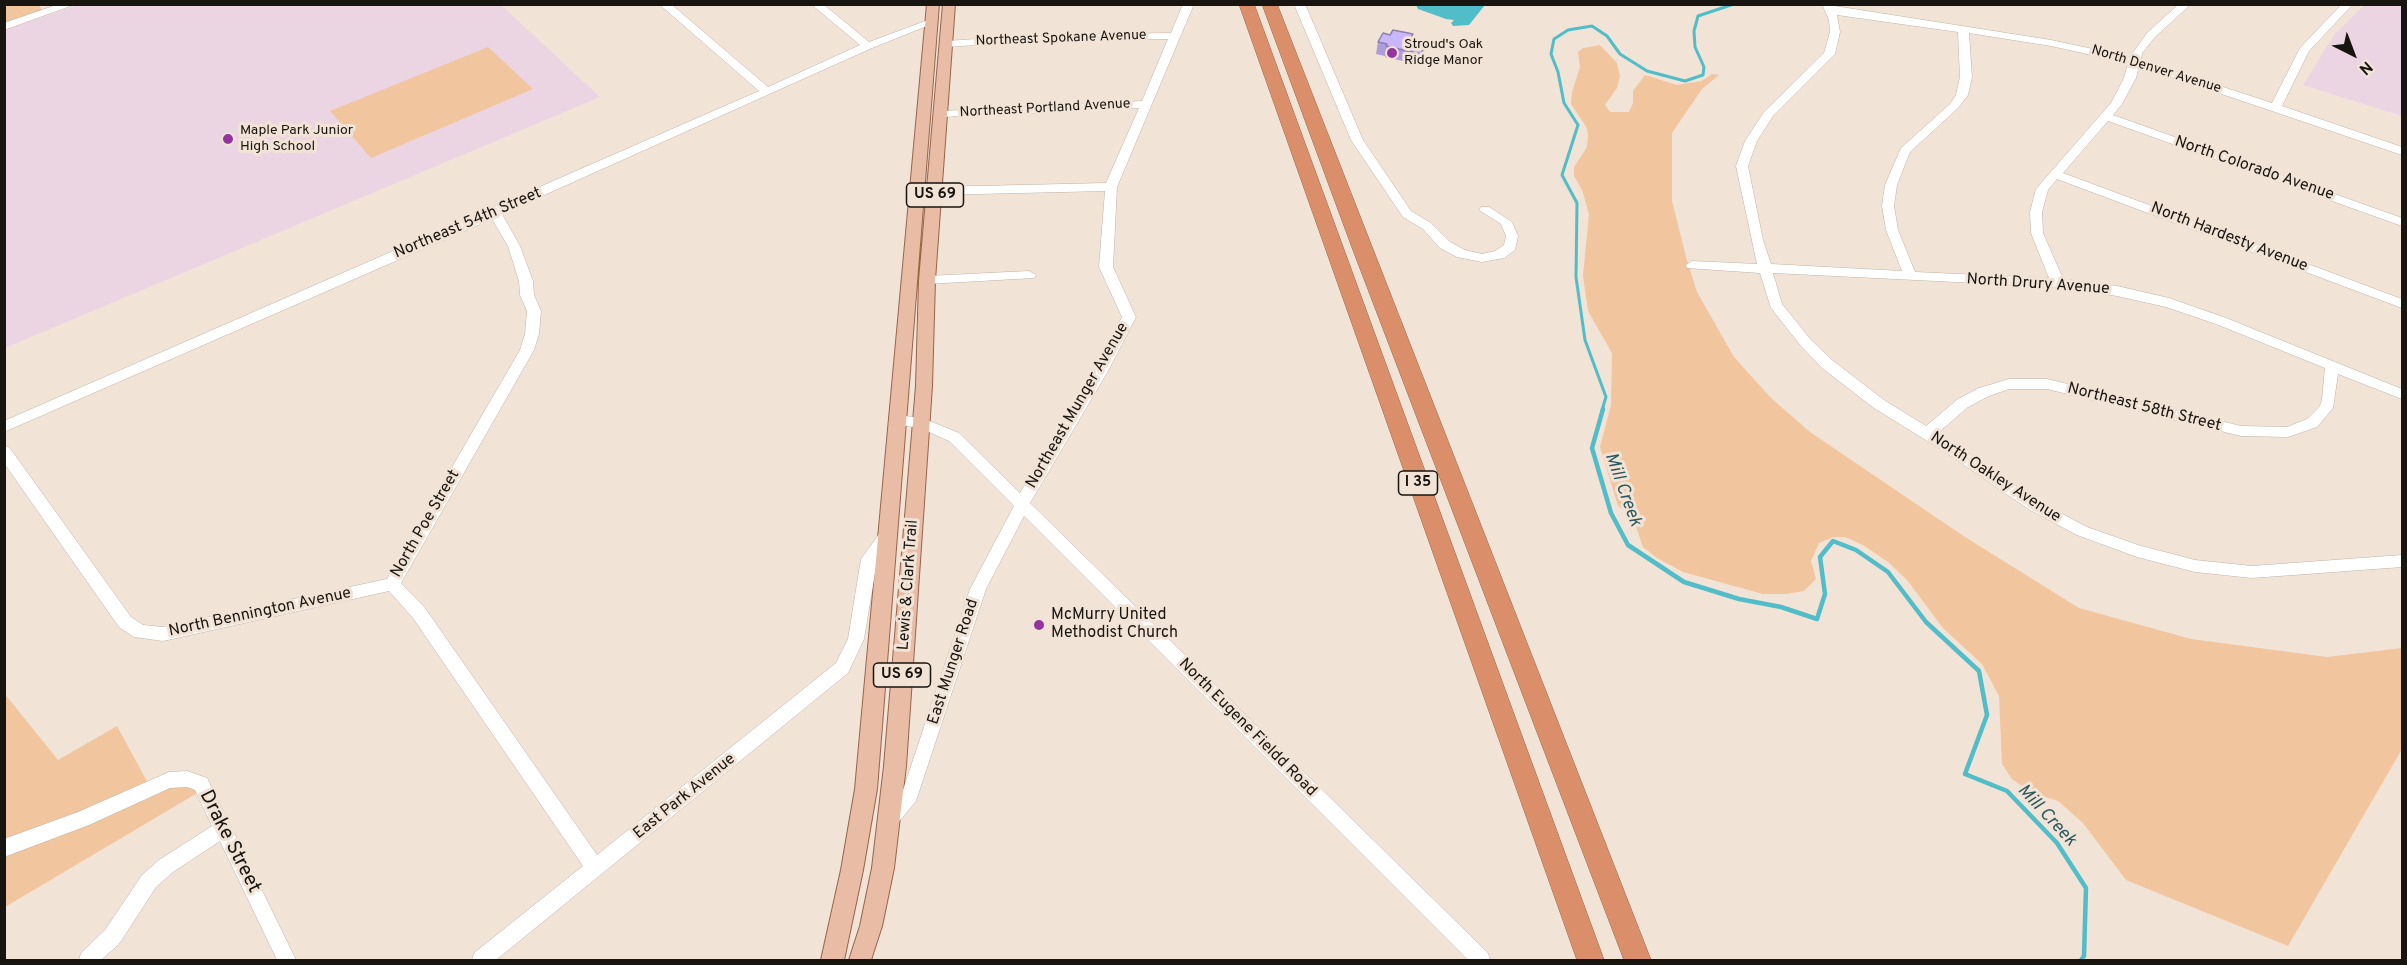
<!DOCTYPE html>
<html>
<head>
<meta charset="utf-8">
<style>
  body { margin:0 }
  #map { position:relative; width:2407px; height:965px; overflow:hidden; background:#f2e3d7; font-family:Overpass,sans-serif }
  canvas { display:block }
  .frame { position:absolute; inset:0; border:6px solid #18140f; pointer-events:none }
  .north { position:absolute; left:2323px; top:24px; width:60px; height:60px; -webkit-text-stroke:4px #f2e3d7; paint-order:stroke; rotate:138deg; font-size:16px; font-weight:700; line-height:24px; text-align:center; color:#18140f }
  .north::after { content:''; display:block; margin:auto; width:21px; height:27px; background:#18140f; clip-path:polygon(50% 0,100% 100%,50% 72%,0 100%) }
</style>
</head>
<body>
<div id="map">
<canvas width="2407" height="965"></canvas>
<div class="frame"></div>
<div class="north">N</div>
</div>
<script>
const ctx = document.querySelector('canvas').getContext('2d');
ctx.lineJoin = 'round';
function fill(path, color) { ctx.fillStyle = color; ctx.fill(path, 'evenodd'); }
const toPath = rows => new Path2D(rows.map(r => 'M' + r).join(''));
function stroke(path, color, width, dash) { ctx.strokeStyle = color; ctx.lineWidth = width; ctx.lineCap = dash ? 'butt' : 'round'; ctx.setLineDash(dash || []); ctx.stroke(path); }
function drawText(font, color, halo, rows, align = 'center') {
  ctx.font = font + ' Overpass,sans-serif'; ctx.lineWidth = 6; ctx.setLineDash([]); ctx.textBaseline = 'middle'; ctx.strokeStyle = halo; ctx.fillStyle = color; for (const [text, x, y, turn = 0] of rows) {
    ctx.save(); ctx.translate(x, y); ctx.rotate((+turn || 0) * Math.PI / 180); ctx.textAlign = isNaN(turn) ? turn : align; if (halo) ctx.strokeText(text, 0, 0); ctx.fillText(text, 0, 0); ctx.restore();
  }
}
fill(toPath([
  [81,4,501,5,600,97,5,348,4,30],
  [2365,4,2402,5,2402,116,2303,85,2334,35]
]), '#ebd5e3');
fill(toPath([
  [4,5,39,5,43,12,5,25],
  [1600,45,1617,63,1620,76,1617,88,1605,105,1610,112,1629,112,1633,103,1633,91,1645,75,1677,85,1702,81,1712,74,1719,75,1702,89,1672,133,1672,201,1686,257,1697,292,1734,357,1771,398,1810,432,1965,537,2079,608,2191,639,2327,657,2402,648,2402,749,2288,946,2126,880,2083,823,2058,801,2032,793,2012,779,2002,764,1999,696,1982,664,1943,628,1907,580,1888,562,1863,545,1845,537,1833,537,1819,543,1811,561,1816,579,1804,591,1786,594,1763,594,1683,572,1657,558,1643,547,1633,518,1618,506,1600,447,1611,405,1612,353,1588,311,1583,276,1589,214,1582,190,1574,176,1574,167,1587,147,1588,136,1587,128,1571,104,1572,92,1580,67,1578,52,1583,48],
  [488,47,533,89,371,158,330,111],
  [4,693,58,760,117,726,150,787,169,780,204,789,5,907]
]), '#f1c59e');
fill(toPath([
  [1416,5,1416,4,1485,5,1469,25,1453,26,1451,23,1454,20,1446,19,1418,9]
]), '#50bdc9');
stroke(toPath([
  [1602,410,1606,397,1585,340,1576,277,1577,203,1562,175,1578,125,1564,103,1558,72,1551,54,1554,39,1568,30,1592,26,1607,36,1620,54,1647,71,1685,81,1703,75,1704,67,1695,47,1694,31,1698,16,1734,4]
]), '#50bdc9', 3);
stroke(toPath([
  [1603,409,1592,448,1611,513,1628,545,1684,582,1739,599,1781,607,1817,619,1825,594,1820,557,1833,541,1856,550,1888,572,1926,622,1979,671,1987,715,1965,774,2007,791,2057,843,2086,888,2084,956,2081,960]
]), '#50bdc9', 4.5);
const minor = toPath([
  [59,4,76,4,4,30,4,23,59,4],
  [659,4,671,4,768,87,860,45,811,4,823,4,869,42,928,20,936,20,937,22,872,48,502,214,520,246,533,281,534,295,541,311,539,334,534,350,401,583,425,608,597,855,836,663,848,639,861,559,882,530,887,528,892,530,895,534,877,561,864,639,848,673,496,960,472,960,474,953,583,866,413,618,389,591,163,641,134,637,119,627,4,463,4,446,9,447,131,617,143,625,163,627,387,579,520,350,525,334,527,311,520,295,519,281,508,246,492,219,4,432,4,421,759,91,659,4],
  [1183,4,1194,4,1117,187,1113,267,1136,317,1108,371,1030,503,1488,953,1490,960,1468,960,1024,516,986,589,916,801,896,825,890,827,884,825,881,819,903,790,970,589,1014,506,949,441,920,428,892,424,890,420,897,415,922,418,959,433,1020,493,1095,370,1122,317,1099,267,1105,191,935,195,929,191,935,187,1106,183,1139,108,942,117,936,114,942,111,1142,101,1168,39,1037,41,946,47,941,44,946,41,1037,35,1171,33,1183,4],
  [1294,4,1305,4,1363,140,1411,211,1431,223,1450,242,1465,250,1482,254,1495,251,1504,245,1506,236,1501,224,1479,210,1481,207,1489,207,1512,222,1518,236,1515,250,1504,258,1482,262,1457,257,1440,248,1423,229,1403,217,1351,140,1294,4],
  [1822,4,2051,40,2130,57,2147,33,2179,4,2191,4,2155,37,2142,53,2141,60,2272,103,2300,48,2342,4,2353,4,2309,51,2282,106,2402,147,2402,155,2139,66,2136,78,2122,104,2113,115,2402,218,2402,226,2108,121,2063,173,2402,299,2402,308,2057,179,2048,190,2042,212,2043,233,2063,279,2117,286,2169,298,2226,318,2402,389,2402,399,2338,374,2333,408,2317,427,2288,437,2241,436,2047,389,2009,389,1989,396,1968,407,1938,433,2040,502,2087,527,2138,545,2195,560,2252,566,2402,555,2402,567,2252,578,2195,572,2137,557,2077,535,2030,510,1942,450,1874,408,1822,368,1801,346,1771,308,1760,273,1687,268,1686,265,1692,261,1757,264,1736,166,1745,141,1764,112,1824,53,1830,32,1829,20,1822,4],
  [1837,15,1958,32,1960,77,1956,95,1950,104,1901,148,1885,185,1882,206,1886,230,1902,271,1771,264,1763,240,1748,166,1757,141,1773,116,1835,54,1840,32,1837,15],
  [1969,33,2051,46,2128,63,2124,78,2111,103,2036,189,2030,212,2031,233,2049,278,1915,272,1898,230,1894,206,1897,185,1910,152,1958,108,1968,95,1972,77,1969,33],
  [1773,273,2058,287,2117,296,2166,307,2216,324,2325,368,2322,399,2320,406,2307,419,2287,427,2241,426,2047,379,2009,379,1979,388,1958,399,1926,426,1884,400,1832,360,1811,340,1782,304,1773,273],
  [1029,271,1036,275,1034,278,927,284,920,280,927,276,1029,271],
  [187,771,207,778,296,960,277,960,220,841,173,872,156,887,119,944,101,960,79,960,81,953,105,930,142,875,159,860,212,826,195,790,187,787,170,788,89,825,4,857,4,839,78,812,169,772,187,771]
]);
const major = toPath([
  [927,4,939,4,877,789,863,870,844,960,821,960,841,870,855,789,927,4],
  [943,4,955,4,935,280,932,386,906,766,894,868,882,926,871,960,849,960,860,926,872,868,884,766,916,386,919,280,943,4]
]);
const highway = toPath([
  [1239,4,1254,4,1604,960,1577,960,1239,4],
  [1262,4,1277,4,1651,960,1624,960,1353,250,1262,4]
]);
stroke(minor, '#c0b3a7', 1);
stroke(major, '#96644a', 2);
stroke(highway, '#96644a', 1);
fill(minor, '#fff');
fill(major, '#e9bca6');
fill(highway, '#da8f6a');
fill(toPath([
  [1413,34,1413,38,1424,52,1420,65,1385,57,1385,56,1376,54,1378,42,1390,35]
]), '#ad9dd9');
fill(toPath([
  [1426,41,1424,52,1420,65,1421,54]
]), '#8d7fb0');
const building = toPath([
  [1393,30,1413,34,1411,38,1426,41,1421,54,1386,46,1387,44,1378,42,1383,33,1390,35,1393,30]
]);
fill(building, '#c9b6fc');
stroke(building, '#8d7fb0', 1.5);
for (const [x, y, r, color] of [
  [1392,53,6,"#93359f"],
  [228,139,6,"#93359f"],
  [1039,625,6,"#93359f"]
]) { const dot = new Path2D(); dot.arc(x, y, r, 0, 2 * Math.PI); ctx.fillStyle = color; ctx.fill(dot); stroke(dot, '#f2e3d7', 2); }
drawText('14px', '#18140f', '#f2e3d7', [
  ["Northeast Spokane Avenue",1061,39,-2],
  ["North Denver Avenue",2156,70,17],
  ["Northeast Portland Avenue",1045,109,-3]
]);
drawText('14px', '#18140f', '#f2e3d7', [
  ["Stroud's Oak",1404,45],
  ["Ridge Manor",1404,61],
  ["Maple Park Junior",240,131],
  ["High School",240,147]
], 'left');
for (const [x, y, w] of [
  [935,195,57],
  [1418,483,39],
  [902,675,57]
]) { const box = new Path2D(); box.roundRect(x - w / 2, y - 12, w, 24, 4.5); ctx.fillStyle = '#f2e3d7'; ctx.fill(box); stroke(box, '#18140f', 1.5); }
drawText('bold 15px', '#18140f', null, [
  ["US 69",935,195],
  ["I 35",1418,483],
  ["US 69",902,675]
]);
drawText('16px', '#18140f', '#f2e3d7', [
  ["North Colorado Avenue",2254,169,19],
  ["Northeast 54th Street",468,224,-23],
  ["North Hardesty Avenue",2229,238,21],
  ["North Drury Avenue",2038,285,4],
  ["Northeast Munger Avenue",1078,406,-60],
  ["Northeast 58th Street",2144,408,14],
  ["North Oakley Avenue",1995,478,33],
  ["North Poe Street",426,524,-60],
  ["Lewis & Clark Trail",909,585,-86],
  ["North Bennington Avenue",260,613,-12],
  ["East Munger Road",954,662,-72],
  ["North Eugene Fieldd Road",1247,728,45],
  ["East Park Avenue",685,797,-39]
]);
drawText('16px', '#18140f', '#f2e3d7', [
  ["McMurry United",1051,616],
  ["Methodist Church",1051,634]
], 'left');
drawText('italic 18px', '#2a595e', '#f2e3d7', [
  ["Mill Creek",1622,490,70],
  ["Mill Creek",2046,816,47]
]);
drawText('20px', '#18140f', '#f2e3d7', [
  ["Drake Street",229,842,63]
]);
</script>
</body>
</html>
